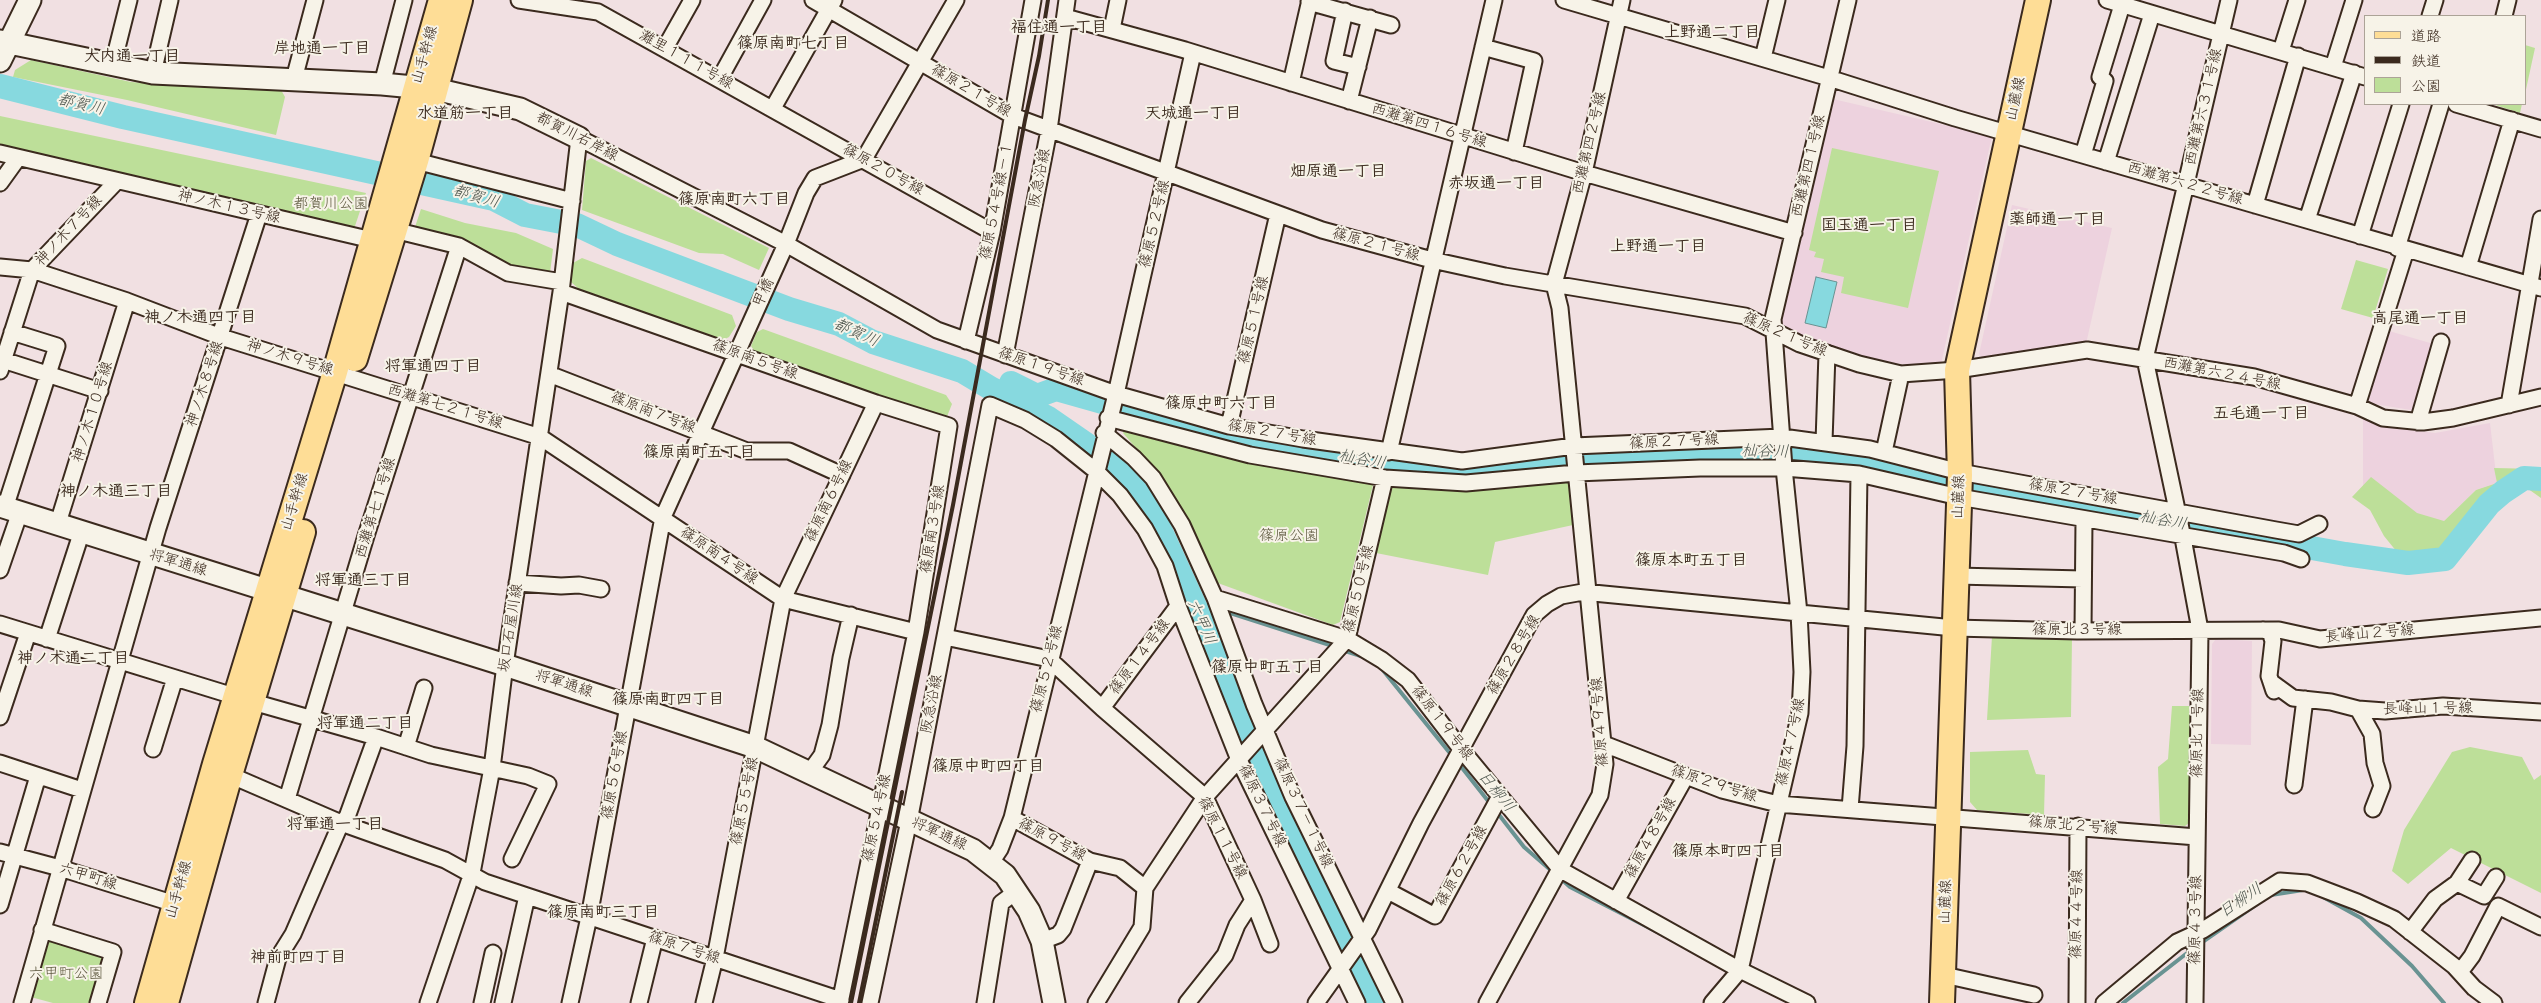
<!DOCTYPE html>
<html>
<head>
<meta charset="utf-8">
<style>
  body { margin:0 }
  #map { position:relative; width:2541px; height:1003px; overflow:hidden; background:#f1e0e2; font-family:"Balsamiq Sans","Klee One",sans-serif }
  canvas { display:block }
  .legend { position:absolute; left:2364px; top:15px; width:162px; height:90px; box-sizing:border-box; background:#f7f3e8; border:1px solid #aca397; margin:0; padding:6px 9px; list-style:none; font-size:15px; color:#3b2a1e }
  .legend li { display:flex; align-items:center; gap:10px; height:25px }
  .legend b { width:25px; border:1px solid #aca397 }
</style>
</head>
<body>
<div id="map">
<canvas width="2541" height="1003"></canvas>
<ul class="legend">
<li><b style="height:6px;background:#fedd96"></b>道路</li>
<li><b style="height:6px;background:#3b2a1e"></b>鉄道</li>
<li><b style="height:14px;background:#bddf99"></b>公園</li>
</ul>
</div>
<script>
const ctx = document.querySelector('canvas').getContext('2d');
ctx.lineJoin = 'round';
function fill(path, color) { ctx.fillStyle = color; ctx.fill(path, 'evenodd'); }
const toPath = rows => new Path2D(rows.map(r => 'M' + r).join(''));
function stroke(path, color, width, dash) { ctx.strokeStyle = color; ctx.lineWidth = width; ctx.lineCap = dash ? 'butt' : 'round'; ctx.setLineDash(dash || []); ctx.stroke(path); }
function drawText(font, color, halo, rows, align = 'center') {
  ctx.font = font + ' "Balsamiq Sans","Klee One",sans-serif'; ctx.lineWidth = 4; ctx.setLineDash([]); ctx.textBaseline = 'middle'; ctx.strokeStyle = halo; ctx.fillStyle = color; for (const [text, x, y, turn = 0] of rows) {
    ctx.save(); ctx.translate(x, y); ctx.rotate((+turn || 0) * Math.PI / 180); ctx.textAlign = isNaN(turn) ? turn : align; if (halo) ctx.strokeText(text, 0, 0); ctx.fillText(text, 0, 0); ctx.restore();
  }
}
fill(toPath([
  [1833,99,1992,136,1941,364,1925,367,1871,360,1780,327],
  [2012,205,2112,228,2086,344,1984,360,1979,354],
  [2389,331,2437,345,2417,411,2368,403],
  [2363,419,2389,427,2435,433,2490,423,2497,483,2476,490,2444,521,2406,520,2363,488],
  [2216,639,2252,641,2251,745,2211,744,2212,644]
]), '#edd2de');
fill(toPath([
  [2525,45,2535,48,2525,94],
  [31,60,131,82,208,88,280,88,285,97,276,135,127,100,13,77,15,70],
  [2492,104,2522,104,2520,113],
  [0,116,366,193,354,229,0,148],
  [1832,148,1939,171,1908,308,1841,293,1844,277,1821,272,1824,259,1814,257,1816,252,1809,250],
  [591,158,769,248,759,270,723,254,699,253,582,210,586,161],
  [421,209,465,223,516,233,553,249,550,273,511,267,499,258,465,241,414,230],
  [582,258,732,315,736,326,729,337,721,341,579,289,571,282,573,263],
  [2356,260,2388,269,2373,318,2341,309],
  [763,329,946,395,952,404,946,419,755,352,751,346,757,332],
  [1124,430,1368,481,1373,485,1340,622,1333,625,1215,582,1210,577,1188,519,1166,483,1123,433],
  [2494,468,2541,469,2541,498,2524,486,2507,480,2486,498,2481,525,2460,553,2436,561,2397,552,2384,536,2370,510,2352,497,2371,477,2417,513,2444,521,2476,490,2497,483],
  [1564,478,1570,483,1573,525,1495,542,1488,575,1376,553,1391,487,1395,484],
  [1992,636,2072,636,2071,717,1987,720],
  [2172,706,2193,706,2193,820,2185,826,2160,824,2158,767,2168,759],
  [2470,747,2522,757,2534,780,2541,775,2541,893,2451,848,2408,884,2392,871,2404,830,2452,752],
  [2028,750,2036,774,2045,775,2044,815,1977,810,1970,802,1970,752],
  [52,939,100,954,104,962,92,1003,53,1003,27,996,42,941]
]), '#bddf99');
const water = toPath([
  [1816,277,1837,282,1826,328,1805,323,1816,277]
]);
fill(water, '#87d9df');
stroke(water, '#699392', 1);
stroke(toPath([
  [1192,601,1215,608],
  [1224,611,1336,647],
  [1342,650,1364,657],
  [1382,669,1453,757],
  [1459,764,1492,806],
  [1496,811,1524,847,1554,873],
  [1560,878,1570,887,1665,936],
  [2271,895,2303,890],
  [2323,897,2361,918,2412,966,2444,1003],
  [2201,943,2257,904],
  [2123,1003,2191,950]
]), '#699392', 4);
stroke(toPath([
  [0,86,123,117,494,199,525,215,577,225,617,244,789,309,839,324,873,342,962,371,992,389,1048,418,1119,467,1153,514,1236,696,1247,731,1308,865,1377,1003],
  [1011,383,1037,396,1056,389,1205,431,1406,468,1450,472,1590,457,1701,451,1800,453,1879,464,1943,480,2095,509,2345,554,2408,563,2445,559,2489,504,2503,492,2524,478,2541,479]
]), '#87d9df', 24);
const street = toPath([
  [519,0,598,12,992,232],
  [813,0,1013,116,1322,230,1432,260,1505,276,1745,316,1800,344,1859,364,1901,374,1957,370,2087,350,2254,377,2357,406,2383,418,2423,422,2453,418,2541,397],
  [1564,0,1829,78,1955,118,2541,288],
  [2107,0,2365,77],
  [1309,2,1391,25],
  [1345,11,1334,61,1358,67],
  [2430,16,2435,0],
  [2504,16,2508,0],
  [1065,17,1185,50,1584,173,1794,233],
  [1112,29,1118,0],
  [1483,47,1534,61,1514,152],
  [665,48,692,0],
  [2281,51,2297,0],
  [1763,58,1777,0],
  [113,64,129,0],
  [2333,67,2354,0],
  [153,73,170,0],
  [720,78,763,0],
  [294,79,315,0],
  [1291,83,1310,0],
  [382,84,404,0],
  [1349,101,1370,18],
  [2456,104,2541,129],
  [773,108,834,0],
  [0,153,372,240],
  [2083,155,2105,81,2100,77,2122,5],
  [416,161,572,201],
  [2106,162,2152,14],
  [0,183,18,158],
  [2255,205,2298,56],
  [2307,220,2354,73],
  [394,230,459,246,508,273,562,282],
  [2360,236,2401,104],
  [2397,248,2441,104],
  [0,267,32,270,127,301,221,337,540,437,783,599,916,632],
  [2468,267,2512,120],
  [561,292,876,403,949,426,916,632,840,1003],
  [966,341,992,232,1033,0],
  [1005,355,1049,130,1067,0],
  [3,360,100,391],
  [0,371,32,270,117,181],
  [549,374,747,451,789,451,842,475],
  [2509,405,2541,219],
  [2357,406,2406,250],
  [1108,418,1250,455,1385,478,1466,483,1576,473,1700,468,1784,468,1859,474,1959,497,2284,553,2301,559],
  [2418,422,2441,342],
  [1229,426,1278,214],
  [1104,433,1134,458,1153,478,1182,525,1215,598,1254,704,1293,797,1394,1003],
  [1824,442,1827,353],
  [1389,452,1494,0],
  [1884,452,1901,374],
  [5,508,57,346,12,332],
  [58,523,127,301],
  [0,570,20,512],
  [1956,576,2083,579],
  [517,583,561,586,579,585,601,589],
  [1215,598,1347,639,1382,660,1408,680,1461,749,1561,870,1740,970,1807,1003],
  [0,624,237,697],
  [2263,630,2270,632,2273,641,2269,676,2274,691],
  [2083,631,2084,520],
  [945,637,1049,659,1102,708,1205,797,1253,900,1237,925,1225,955,1187,1003],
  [47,639,82,531],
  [2271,682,2293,698,2331,702,2358,709,2385,711,2443,706,2541,712],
  [253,702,376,737,431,755,528,776,548,784,512,859],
  [1102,708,1178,606],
  [2358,709,2372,734,2375,763,2382,786,2373,809],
  [0,717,28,633],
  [1604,744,1722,790,1778,804,2197,837],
  [406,747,424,688],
  [153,749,175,678],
  [0,763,82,790],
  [809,773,822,755,830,725,841,658,851,615],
  [230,775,341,823,445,860,485,882,841,1000],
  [2294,785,2305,699],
  [287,799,366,536,459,246],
  [1850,809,1855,746,1859,474],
  [1012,818,1090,861,1120,868,1145,888],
  [0,852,60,868,175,904],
  [990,864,1000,849,1012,818,1116,394,1193,53],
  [2457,883,2472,860],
  [1388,891,1435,916,1500,796],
  [1253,900,1270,944],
  [1616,901,1686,776],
  [0,905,38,776],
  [42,930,113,952,98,1003],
  [2410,932,2435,899,2457,883,2484,896,2496,877],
  [1042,941,1058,935,1063,929,1090,861],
  [2460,972,2472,956,2498,906,2541,927],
  [1944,975,2034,995],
  [22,1003,158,528,259,214],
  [266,1003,278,958,293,934,341,823,347,817,376,737],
  [428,1003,472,873,492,768,505,665,561,292,579,138,786,244,937,330,1116,394,1229,426,1303,439,1462,461,1574,446,1782,437,1870,449,1960,472,2276,530,2299,534,2319,524],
  [482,1003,493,953],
  [503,1003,527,896],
  [570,1003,589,917,663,517,786,244,806,193,815,178,864,159,956,0],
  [639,1003,655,938],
  [704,1003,715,958,783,599,876,403],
  [870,1003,911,811,990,405,1025,420,1056,439,1096,471,1120,495,1145,529,1165,566,1178,606,1239,760,1357,1003],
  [985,1003,1001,903,1017,891],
  [1096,1003,1142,927,1145,888,1205,797,1347,639,1385,478],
  [1316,1003,1368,930,1421,823,1534,615,1547,604,1561,596,1583,592,1954,628,2077,631,2279,630,2320,639,2541,618],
  [1487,1003,1600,795,1605,764,1560,308,1554,284,1584,173,1622,0],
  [1712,1003,1740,970,1800,713,1802,672,1799,613,1784,468,1773,319,1848,0],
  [2077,1003,2078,826],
  [2104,1003,2177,942,2203,930,2280,881,2307,883,2357,902,2394,919,2454,966,2474,988,2494,1003],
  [2195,1003,2200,630,2183,538,2145,359,2229,0]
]);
const secondary = toPath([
  [0,41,153,73,382,84,435,89,520,109,579,138],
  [0,61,30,0],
  [0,506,505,665,755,747,973,850,1005,875,1029,911,1042,941,1054,1003]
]);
const primary = toPath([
  [355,359,416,161,460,0],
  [147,1003,215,764,335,372,441,0],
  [166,1003,230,775,303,532],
  [1942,1003,1960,475,1957,370,2038,0]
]);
stroke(street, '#3b2a1e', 19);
stroke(secondary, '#3b2a1e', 25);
stroke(primary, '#3b2a1e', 28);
stroke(street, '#f7f3e8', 15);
stroke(secondary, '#f7f3e8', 21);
stroke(primary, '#fedd96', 24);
stroke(toPath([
  [851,1003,953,505,1025,120,1039,56,1048,0],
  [859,1003,902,792]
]), '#3b2a1e', 4);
drawText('15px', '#3b2a1e', '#f7f3e8', [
  ["山手幹線",425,55,-74],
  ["灘里１１１号線",686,60,29],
  ["篠原２１号線",971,91,30],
  ["山麓線",2016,99,-78],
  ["西灘第六３１号線",2204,107,-77],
  ["西灘第四１６号線",1429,126,17],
  ["都賀川右岸線",577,137,27],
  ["西灘第四２号線",1590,143,-77],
  ["西灘第四１号線",1809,166,-77],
  ["篠原２０号線",883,170,29],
  ["阪急沿線",1040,178,-79],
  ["西灘第六２２号線",2185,184,16],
  ["篠原５４号線－１",997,201,-79],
  ["神ノ木１３号線",229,207,13],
  ["篠原５２号線",1155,224,-77],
  ["神ノ木７号線",69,231,-47],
  ["篠原２１号線",1376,245,15],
  ["甲橋",764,293,-66],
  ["篠原５１号線",1254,320,-77],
  ["篠原２１号線",1785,335,23],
  ["神ノ木９号線",290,358,17],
  ["篠原南５号線",755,360,20],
  ["篠原１９号線",1041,367,19],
  ["西灘第六２４号線",2222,374,11],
  ["神ノ木８号線",205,384,-72],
  ["西灘第七２１号線",445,407,17],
  ["神ノ木１０号線",93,412,-73],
  ["篠原南７号線",653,413,21],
  ["篠原２７号線",1272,433,10],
  ["篠原２７号線",1674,442,-3],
  ["篠原２７号線",2073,492,10],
  ["山麓線",1959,497,-88],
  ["篠原南６号線",829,501,-64],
  ["山手幹線",295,502,-73],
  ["西灘第七１号線",376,508,-73],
  ["篠原南３号線",933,529,-81],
  ["篠原南４号線",719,556,34],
  ["将軍通線",178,563,17],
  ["篠原５０号線",1359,589,-77],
  ["坂口石屋川線",511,628,-81],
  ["篠原北３号線",2077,630],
  ["長峰山２号線",2370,634,-5],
  ["篠原２８号線",1514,655,-60],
  ["篠原１４号線",1140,657,-53],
  ["篠原５２号線",1047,669,-76],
  ["将軍通線",564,684,18],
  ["阪急沿線",932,704,-79],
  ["長峰山１号線",2428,709,-1],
  ["篠原４９号線",1600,722,-94],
  ["篠原１９号線",1442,723,52],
  ["篠原北１号線",2198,733,-89],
  ["篠原４７号線",1791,742,-78],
  ["篠原５６号線",615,775,-80],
  ["篠原２９号線",1714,784,18],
  ["篠原５５号線",745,801,-79],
  ["篠原３７号線",1262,806,64],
  ["篠原３７－１号線",1303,813,65],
  ["篠原５４号線",877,818,-78],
  ["篠原北２号線",2073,826,5],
  ["将軍通線",939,834,25],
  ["篠原１１号線",1222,838,63],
  ["篠原４８号線",1651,838,-61],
  ["篠原９号線",1052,840,28],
  ["篠原６２号線",1462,866,-61],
  ["六甲町線",88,877,17],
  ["山手幹線",179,890,-74],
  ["山麓線",1946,902,-89],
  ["篠原４４号線",2077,914,-89],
  ["篠原４３号線",2196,920,-89],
  ["篠原７号線",684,948,18]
]);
drawText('15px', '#5c573d', '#f7f3e8', [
  ["都賀川公園",331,204],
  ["篠原公園",1289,536],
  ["六甲町公園",66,974]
]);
drawText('bold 16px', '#3b2a1e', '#f7f3e8', [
  ["福住通一丁目",1059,28],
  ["上野通二丁目",1712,33],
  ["篠原南町七丁目",793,44],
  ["岸地通一丁目",322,49],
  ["大内通一丁目",132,57],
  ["水道筋一丁目",465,114],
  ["天城通一丁目",1193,114],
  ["畑原通一丁目",1338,172],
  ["赤坂通一丁目",1496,184],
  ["篠原南町六丁目",734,200],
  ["薬師通一丁目",2057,220],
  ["国玉通一丁目",1869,226],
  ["上野通一丁目",1658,247],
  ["神ノ木通四丁目",200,318],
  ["高尾通一丁目",2420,319],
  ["将軍通四丁目",433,367],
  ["篠原中町六丁目",1221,404],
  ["五毛通一丁目",2261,414],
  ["篠原南町五丁目",699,453],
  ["神ノ木通三丁目",116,492],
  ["篠原本町五丁目",1691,561],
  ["将軍通三丁目",363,581],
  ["神ノ木通二丁目",73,659],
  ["篠原中町五丁目",1267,668],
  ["篠原南町四丁目",668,700],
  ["将軍通二丁目",365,724],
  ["篠原中町四丁目",988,767],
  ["将軍通一丁目",335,825],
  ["篠原本町四丁目",1728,852],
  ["篠原南町三丁目",603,913],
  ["神前町四丁目",298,958]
]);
drawText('italic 16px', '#4e564e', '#f7f3e8', [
  ["都賀川",81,105,13],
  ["都賀川",476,197,16],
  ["都賀川",856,333,24],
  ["杣谷川",1765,452,1],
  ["杣谷川",1362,460,10],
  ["杣谷川",2163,521,10],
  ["六甲川",1201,622,66],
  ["日柳川",1496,792,51],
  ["日柳川",2241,901,-34]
]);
</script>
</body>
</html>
